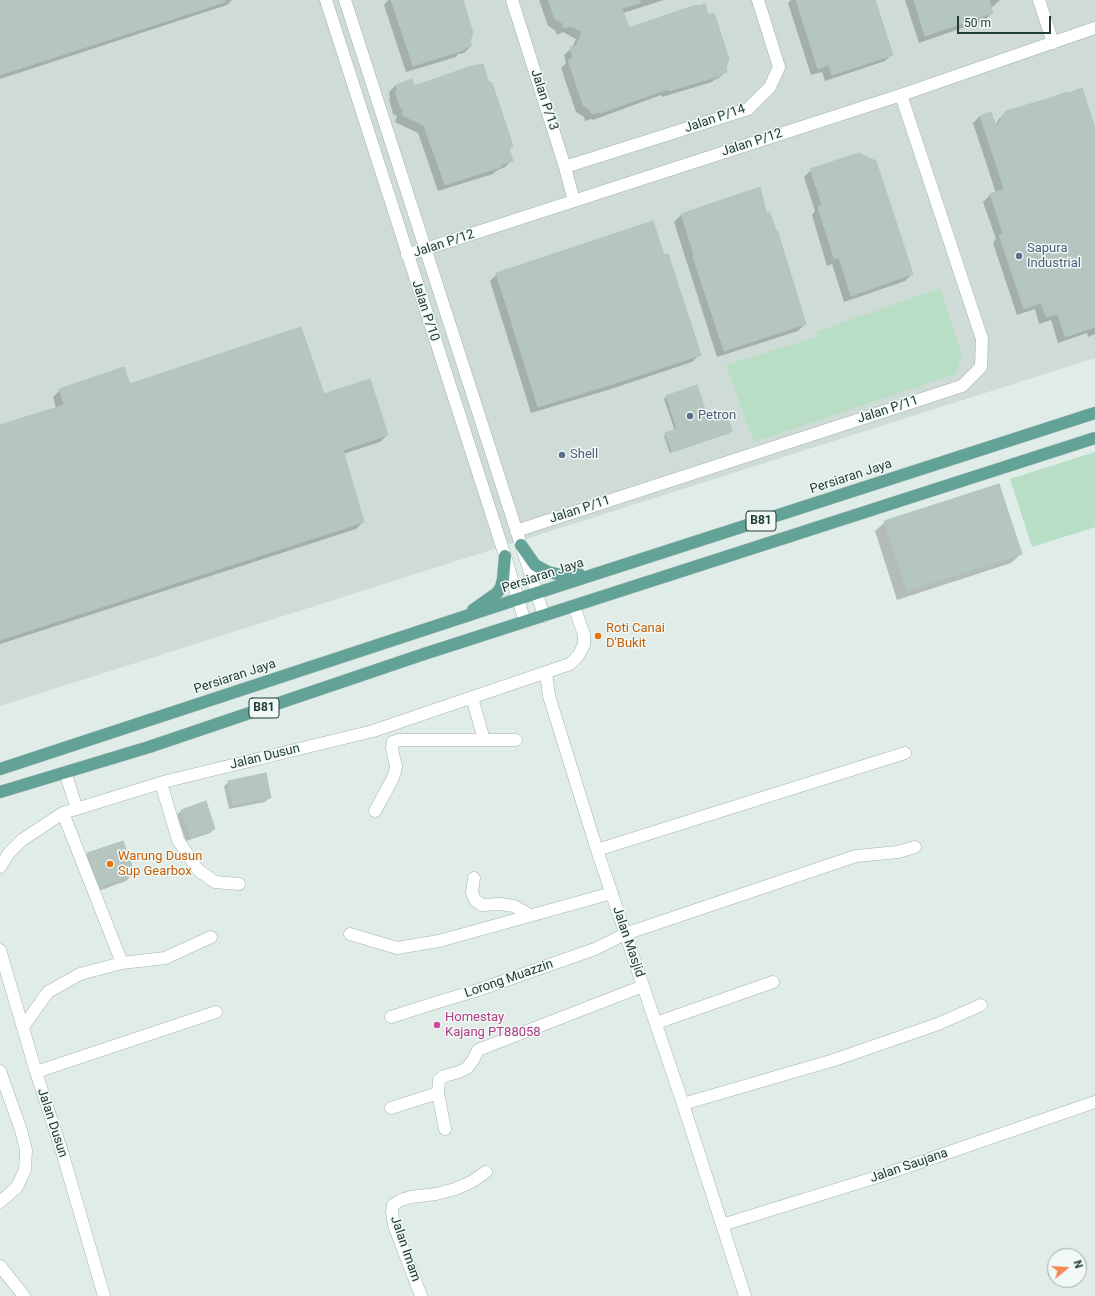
<!DOCTYPE html>
<html>
<head>
<meta charset="utf-8">
<style>
  body { margin:0 }
  #map { position:relative; width:1095px; height:1296px; overflow:hidden; background:#e0ece7; font-family:Roboto,sans-serif }
  canvas { display:block }
  .north { position:absolute; left:1047px; top:1248px; width:40px; height:40px; box-sizing:border-box; background:#f1f8f5; border:1px solid #9dada9; border-radius:50%; rotate:72deg; font-size:11px; font-weight:700; line-height:16px; text-align:center; color:#203d37 }
  .north::after { content:''; display:block; margin:auto; width:14px; height:18px; background:#f78753; clip-path:polygon(50% 0,100% 100%,50% 72%,0 100%) }
  .scale { position:absolute; left:957px; top:16px; width:94px; height:18px; box-sizing:border-box; border:2px solid #203d37; border-top:0; padding-left:5px; font-size:12px; line-height:14px; white-space:nowrap; color:#203d37; -webkit-text-stroke:3px #f1f8f5; paint-order:stroke }
</style>
</head>
<body>
<div id="map">
<canvas width="1095" height="1296"></canvas>
<div class="north">N</div>
<div class="scale">50 m</div>
</div>
<script>
const ctx = document.querySelector('canvas').getContext('2d');
ctx.lineJoin = 'round';
function fill(path, color) { ctx.fillStyle = color; ctx.fill(path, 'evenodd'); }
const toPath = rows => new Path2D(rows.map(r => 'M' + r).join(''));
function stroke(path, color, width, dash) { ctx.strokeStyle = color; ctx.lineWidth = width; ctx.lineCap = dash ? 'butt' : 'round'; ctx.setLineDash(dash || []); ctx.stroke(path); }
function drawText(font, color, halo, rows, align = 'center') {
  ctx.font = font + ' Roboto,sans-serif'; ctx.lineWidth = 3; ctx.setLineDash([]); ctx.textBaseline = 'middle'; ctx.strokeStyle = halo; ctx.fillStyle = color; for (const [text, x, y, turn = 0] of rows) {
    ctx.save(); ctx.translate(x, y); ctx.rotate((+turn || 0) * Math.PI / 180); ctx.textAlign = isNaN(turn) ? turn : align; if (halo) ctx.strokeText(text, 0, 0); ctx.fillText(text, 0, 0); ctx.restore();
  }
}
fill(toPath([
  [0,0,1095,0,1095,358,0,706]
]), '#cedbd6');
fill(toPath([
  [940,288,962,355,955,374,754,442,726,365,817,337,816,332],
  [1095,452,1095,527,1032,547,1010,479]
]), '#b8dec5');
fill(toPath([
  [0,0,232,0,227,5,0,79],
  [388,0,462,0,471,46,464,53,458,54,456,57,406,72,384,5],
  [539,0,664,0,623,13,628,29,725,66,726,71,719,78,714,80,712,82,662,97,661,95,593,120,591,119,585,121,584,117,576,112,561,68,566,63,564,55,572,48,576,39,563,32,557,35,555,30,548,26],
  [791,0,874,0,892,54,885,61,825,81,822,72,811,75,788,3],
  [905,0,1000,0,991,8,992,13,985,20,919,43],
  [396,85,414,87,508,149,512,160,505,167,496,171,493,174,438,191,418,133,395,122,397,116,393,114,389,99,390,98,389,92],
  [1006,112,1095,127,1095,334,1088,337,1087,333,1058,343,1051,320,1039,324,1035,309,1017,315,993,243,996,239,983,202,990,195,996,193,973,123,980,116,995,126,999,119],
  [811,170,912,274,905,281,844,302,832,264,827,266,812,215,815,211,804,177],
  [766,213,805,324,798,331,717,357,674,222,681,215],
  [497,274,699,355,692,362,608,390,531,413,490,281],
  [129,385,323,395,387,435,380,442,343,454,363,522,356,529,0,644,0,426,56,408,53,397,60,390],
  [696,387,708,420,731,431,729,433,670,453,664,436,675,431,664,399,666,397],
  [885,522,1021,554,1011,563,897,600,875,531],
  [229,782,270,797,265,802,229,809,224,786],
  [205,803,214,829,210,833,186,841,177,815,181,811],
  [87,854,133,874,126,881,93,893,80,861]
]), '#0003');
const building = toPath([
  [0,0,224,0,225,2,0,75,0,0],
  [391,0,463,0,473,33,470,41,472,46,465,48,464,50,413,66,391,0],
  [548,0,640,0,640,3,622,8,629,28,696,5,699,6,705,4,708,15,714,13,729,59,726,67,727,72,721,74,720,76,669,91,668,89,601,113,599,112,592,114,590,110,583,105,568,60,573,58,570,47,576,46,582,32,570,26,564,28,562,23,555,19,548,0],
  [796,0,875,0,893,55,832,75,829,65,818,69,796,0],
  [914,0,989,0,993,13,925,36,914,0],
  [483,64,488,81,492,83,513,146,509,149,513,161,503,164,501,167,445,185,424,126,402,115,403,109,400,107,395,91,397,91,396,85,412,79,414,86,469,67,483,64],
  [1082,88,1095,128,1095,327,1065,337,1058,314,1046,317,1041,303,1024,309,999,235,1003,234,990,194,1004,189,980,116,991,112,996,127,1006,111,1054,97,1067,92,1069,93,1082,88],
  [859,153,876,161,913,274,851,296,839,258,834,259,818,207,822,205,810,169,859,153],
  [760,187,766,212,770,213,776,230,777,230,806,324,724,351,693,257,694,255,681,214,760,187],
  [653,221,664,255,668,254,701,355,616,383,538,407,496,273,653,221],
  [301,327,324,394,370,379,388,435,343,450,364,522,0,640,0,425,64,405,59,389,124,367,130,384,301,327],
  [697,385,708,419,726,413,732,431,672,452,665,433,677,429,666,396,697,385],
  [999,484,1022,554,907,591,884,521,999,484],
  [266,773,271,798,233,805,228,781,266,773],
  [206,801,215,829,191,838,181,810,206,801],
  [123,841,135,874,100,887,87,853,123,841]
]);
fill(building, '#b5c6c1');
stroke(building, '#b2c5bf', 1);
const minor = toPath([
  [326,0,505,556,525,622],
  [345,0,544,616],
  [512,0,565,167,574,201],
  [1039,0,1053,43],
  [565,167,748,109,770,87,779,67,758,0],
  [407,255,901,95,1095,28],
  [516,531,962,386,981,367,982,339,901,95],
  [546,672,549,696,597,850,683,1104,745,1296],
  [484,740,516,740],
  [65,772,77,809],
  [161,783,178,840,198,870,215,882,239,884],
  [375,811,392,780,395,772,396,766,392,749,393,742,399,740,484,740,472,697],
  [63,813,122,963],
  [597,850,905,753],
  [0,867,9,853,22,840,63,813,167,781,373,731,570,664,578,656,584,645,584,635,574,606],
  [474,878,472,892,475,900,482,905,500,904,514,906,530,915],
  [350,934,397,948,439,941,612,893],
  [0,950,36,1072,63,1155,104,1296],
  [391,1017,438,1002,478,990,595,949,625,934,856,856,898,852,915,847],
  [656,1023,773,982],
  [23,1027,48,992,80,974,122,963,165,958,211,937],
  [0,1071,21,1130,26,1150,25,1170,17,1187,0,1202],
  [36,1072,216,1012],
  [438,1093,445,1129],
  [683,1104,834,1060,938,1024,981,1005],
  [391,1108,438,1093,439,1080,444,1076,459,1072,467,1068,473,1060,478,1050,643,986],
  [722,1225,880,1176,1095,1102],
  [0,1266,24,1296],
  [421,1296,394,1225,392,1212,393,1205,401,1200,411,1197,436,1194,455,1189,471,1182,486,1172]
]);
const major = toPath([
  [521,545,535,565,548,572,561,575,579,574],
  [473,610,497,593,501,587,503,579,505,556],
  [0,769,518,599,1095,413],
  [0,792,149,747,424,654,1095,438]
]);
stroke(minor, '#a3b4af', 13);
stroke(major, '#c1c9c7', 13);
stroke(minor, '#fff', 12);
stroke(major, '#63a397', 12);
for (const [x, y, r, color] of [
  [1019,256,4,"#5c6f8a"],
  [690,416,4,"#5c6f8a"],
  [562,455,4,"#5c6f8a"],
  [598,636,4,"#e8710a"],
  [110,864,4,"#e8710a"],
  [437,1025,4,"#d1479c"]
]) { const dot = new Path2D(); dot.arc(x, y, r, 0, 2 * Math.PI); ctx.fillStyle = color; ctx.fill(dot); stroke(dot, '#f1f8f5', 1.5); }
for (const [x, y, w] of [
  [761,521,30],
  [264,708,30]
]) { const box = new Path2D(); box.roundRect(x - w / 2, y - 10, w, 20, 3); ctx.fillStyle = '#f1f8f5'; ctx.fill(box); stroke(box, '#203d37', 1); }
drawText('bold 12px', '#203d37', null, [
  ["B81",761,521],
  ["B81",264,708]
]);
drawText('13px', '#203d37', '#f1f8f5', [
  ["Jalan P/13",544,100,72],
  ["Jalan P/14",715,119,-19],
  ["Jalan P/12",752,143,-18],
  ["Jalan P/12",444,244,-18],
  ["Jalan P/10",425,311,72],
  ["Jalan P/11",888,410,-18],
  ["Persiaran Jaya",851,477,-18],
  ["Jalan P/11",580,510,-18],
  ["Persiaran Jaya",543,576,-18],
  ["Persiaran Jaya",235,677,-18],
  ["Jalan Dusun",265,757,-14],
  ["Jalan Masjid",628,942,71],
  ["Lorong Muazzin",509,979,-19],
  ["Jalan Dusun",52,1123,72],
  ["Jalan Saujana",909,1166,-19],
  ["Jalan Imam",405,1249,71]
]);
drawText('13px', '#4e5e75', '#f1f8f5', [
  ["Sapura",1027,249],
  ["Industrial",1027,264],
  ["Petron",698,416],
  ["Shell",570,455]
], 'left');
drawText('13px', '#c56008', '#f1f8f5', [
  ["Roti Canai",606,629],
  ["D'Bukit",606,644],
  ["Warung Dusun",118,857],
  ["Sup Gearbox",118,872]
], 'left');
drawText('13px', '#b23c85', '#f1f8f5', [
  ["Homestay",445,1018],
  ["Kajang PT88058",445,1033]
], 'left');
</script>
</body>
</html>
